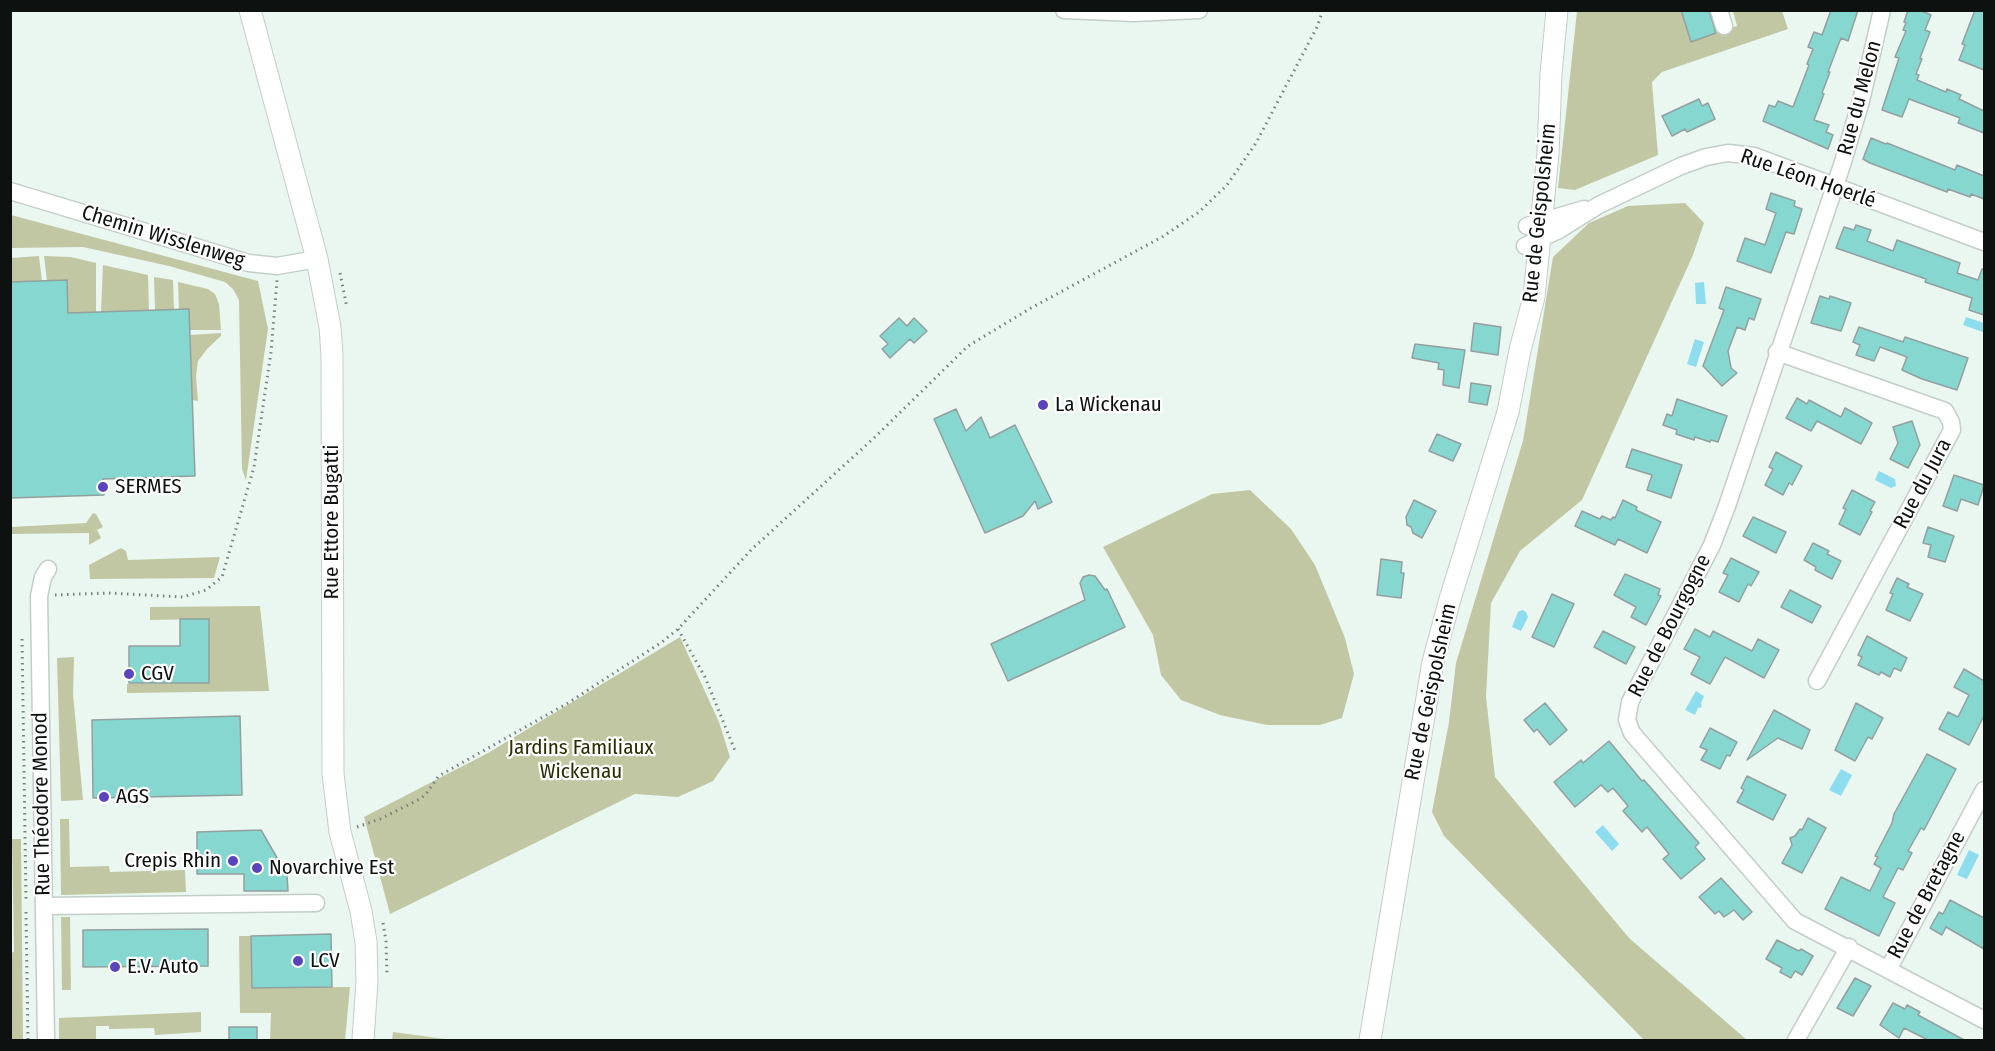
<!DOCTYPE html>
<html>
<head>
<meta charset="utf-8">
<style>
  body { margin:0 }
  #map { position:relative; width:1995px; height:1051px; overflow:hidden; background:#eaf6f0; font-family:"Fira Sans Condensed",sans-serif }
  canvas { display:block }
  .frame { position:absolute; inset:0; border:12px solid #0d110f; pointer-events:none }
</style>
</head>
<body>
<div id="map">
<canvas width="1995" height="1051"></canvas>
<div class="frame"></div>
</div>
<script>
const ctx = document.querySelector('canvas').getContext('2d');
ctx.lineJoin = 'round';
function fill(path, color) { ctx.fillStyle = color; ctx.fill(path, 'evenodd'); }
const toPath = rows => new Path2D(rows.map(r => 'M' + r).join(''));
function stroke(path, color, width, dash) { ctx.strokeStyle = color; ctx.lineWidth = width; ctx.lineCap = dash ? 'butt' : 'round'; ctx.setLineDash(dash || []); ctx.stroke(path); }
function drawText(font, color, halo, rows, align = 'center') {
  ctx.font = font + ' "Fira Sans Condensed",sans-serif'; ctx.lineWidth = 4.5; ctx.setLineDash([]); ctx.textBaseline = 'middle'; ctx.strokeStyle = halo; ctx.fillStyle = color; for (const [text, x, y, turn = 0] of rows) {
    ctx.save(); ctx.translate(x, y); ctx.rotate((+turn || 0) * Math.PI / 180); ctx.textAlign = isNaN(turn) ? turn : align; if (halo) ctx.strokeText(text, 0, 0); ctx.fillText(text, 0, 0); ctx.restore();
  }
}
fill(toPath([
  [1577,11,1681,11,1691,41,1737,26,1733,11,1782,11,1788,29,1662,72,1652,82,1658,155,1575,190,1558,188],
  [1685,203,1704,223,1693,255,1582,500,1520,551,1491,603,1486,697,1495,777,1629,938,1747,1040,1644,1040,1444,836,1432,812,1449,722,1456,663,1523,441,1553,257,1589,223,1628,206],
  [11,215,258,281,268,329,246,480,242,469,239,300,233,289,225,282,169,266,83,247,11,248],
  [39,256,42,281,11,282,11,258],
  [44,256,71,257,96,263,96,312,68,313,67,281,47,281],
  [103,265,148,275,149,311,101,312],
  [154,277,173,280,174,310,155,310],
  [178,282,208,289,215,294,219,304,221,330,190,330,189,309,179,310],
  [221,333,221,336,207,349,198,361,196,376,198,401,192,400,190,335],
  [1250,490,1291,529,1315,565,1345,638,1354,674,1342,718,1320,725,1267,725,1220,715,1181,700,1161,675,1153,635,1103,547,1212,494],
  [93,513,96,514,103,527,97,530,101,538,89,545,89,533,11,534,11,527,86,523],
  [121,548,126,551,128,560,220,557,214,578,90,579,89,565],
  [260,606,269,691,127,693,127,684,209,682,208,619,150,620,150,607],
  [680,637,719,722,730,757,713,781,678,797,635,794,390,914,364,817,488,753],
  [74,657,73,694,83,800,61,801,57,658],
  [60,819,69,819,70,867,109,866,110,872,185,870,186,892,61,895],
  [12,839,21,839,23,1040,11,1040,10,953,14,952],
  [61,917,70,917,71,990,62,990],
  [239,936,251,936,252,988,350,987,345,1040,270,1040,271,1013,240,1013],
  [201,1012,201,1032,155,1035,154,1028,109,1029,109,1026,96,1026,96,1040,59,1040,59,1018],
  [393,1032,453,1040,392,1040]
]), '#c2c7a3');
fill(toPath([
  [1704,282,1706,304,1696,304,1695,283],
  [1966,317,1984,323,1983,332,1963,325],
  [1695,339,1704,342,1696,367,1687,364],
  [1879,471,1895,479,1896,486,1891,488,1875,480],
  [1522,610,1526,612,1528,617,1521,631,1512,627,1518,612],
  [1696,691,1704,696,1701,703,1702,707,1698,708,1695,715,1685,710],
  [1841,769,1852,775,1841,796,1829,790],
  [1603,825,1619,844,1612,851,1595,832],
  [1969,850,1979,855,1967,879,1957,875]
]), '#8dddee');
const building = toPath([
  [1681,10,1709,10,1716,33,1691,42,1681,10],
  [1831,10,1858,10,1848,41,1841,38,1828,72,1830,72,1822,93,1824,94,1814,120,1829,125,1826,132,1833,135,1828,149,1763,121,1769,105,1775,107,1778,101,1793,107,1809,65,1807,64,1813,49,1808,47,1814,32,1822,35,1831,10],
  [1908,10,1920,10,1931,15,1925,30,1930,32,1920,58,1922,59,1916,74,1919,75,1917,80,1946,92,1947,89,1961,95,1959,99,1984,111,1984,133,1958,123,1960,118,1909,99,1902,117,1882,110,1899,58,1895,57,1906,31,1903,30,1906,23,1904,22,1908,10],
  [1975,10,1984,10,1984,70,1959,60,1965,45,1962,44,1975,10],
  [1699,99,1702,106,1708,103,1715,119,1687,132,1685,129,1672,136,1662,116,1699,99],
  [1871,138,1886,144,1887,143,1955,170,1957,165,1984,176,1984,199,1971,194,1970,197,1948,189,1947,192,1870,163,1863,159,1871,138],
  [1771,193,1795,201,1794,206,1802,209,1794,234,1786,232,1771,273,1737,261,1745,238,1765,245,1776,213,1766,209,1771,193],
  [1856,225,1871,230,1867,241,1893,251,1897,240,1960,263,1957,273,1978,280,1982,269,1984,269,1984,315,1969,310,1972,298,1925,282,1926,279,1836,248,1844,227,1854,230,1856,225],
  [67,280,68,313,189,309,195,476,103,479,104,495,10,498,10,282,67,280],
  [1726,287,1761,299,1754,320,1749,318,1745,330,1737,327,1728,351,1731,368,1737,373,1722,386,1703,366,1724,310,1719,308,1726,287],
  [1820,296,1829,299,1830,296,1851,303,1841,331,1811,323,1820,296],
  [899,318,907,326,914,318,927,331,914,343,910,339,890,358,882,349,888,344,880,336,899,318],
  [1474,323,1501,327,1498,355,1471,351,1474,323],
  [1859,327,1903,342,1905,337,1968,358,1957,390,1922,379,1902,370,1907,357,1880,347,1874,361,1856,355,1860,345,1853,342,1859,327],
  [1415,344,1465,350,1459,388,1443,385,1444,370,1438,369,1439,363,1412,358,1415,344],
  [1471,383,1491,386,1487,405,1469,402,1471,383],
  [1797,398,1807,404,1809,400,1841,417,1845,408,1872,423,1861,444,1817,421,1811,431,1786,418,1797,398],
  [1677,399,1727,416,1718,442,1711,440,1710,442,1695,437,1694,440,1676,434,1677,430,1663,425,1667,414,1672,416,1677,399],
  [956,409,966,431,981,417,990,438,1015,425,1052,502,1038,509,1035,501,1023,516,985,533,934,419,956,409],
  [1912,421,1920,445,1908,468,1890,459,1898,443,1893,427,1912,421],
  [1437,434,1461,444,1453,461,1429,451,1437,434],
  [1632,449,1682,465,1671,498,1647,490,1652,475,1626,467,1632,449],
  [1776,452,1802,466,1792,485,1789,483,1783,495,1765,485,1773,469,1769,467,1776,452],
  [1954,475,1984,485,1978,505,1961,499,1957,511,1943,506,1954,475],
  [1852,490,1875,502,1870,511,1872,512,1860,535,1839,524,1846,509,1843,508,1852,490],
  [1414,500,1436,511,1422,538,1413,533,1411,527,1407,525,1406,517,1414,500],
  [1623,500,1637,507,1636,510,1661,522,1647,553,1618,539,1615,545,1575,526,1582,511,1600,519,1602,516,1611,520,1613,517,1615,518,1623,500],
  [1753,517,1786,532,1776,553,1743,536,1753,517],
  [1928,527,1954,536,1945,562,1928,557,1931,545,1923,543,1928,527],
  [1813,543,1829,551,1827,554,1841,561,1832,579,1815,570,1816,567,1804,560,1813,543],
  [1731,558,1759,572,1751,586,1748,584,1739,602,1719,592,1728,575,1723,573,1731,558],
  [1381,559,1402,562,1401,573,1404,573,1401,598,1377,595,1381,559],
  [1625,574,1660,589,1658,595,1661,596,1646,625,1631,617,1636,607,1614,595,1625,574],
  [1089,575,1095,576,1105,590,1107,589,1125,627,1008,681,991,644,1085,600,1080,583,1083,577,1089,575],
  [1897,578,1909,584,1907,587,1923,594,1910,621,1886,610,1893,594,1890,593,1897,578],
  [1790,590,1821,606,1812,623,1781,607,1790,590],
  [1552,594,1574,604,1554,647,1532,637,1552,594],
  [180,619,209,619,209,683,129,683,129,646,180,646,180,619],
  [1695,629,1710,637,1713,631,1752,651,1758,639,1779,650,1764,678,1725,657,1710,684,1691,674,1700,657,1684,649,1695,629],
  [1603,631,1635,647,1626,664,1594,647,1603,631],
  [1867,636,1907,658,1901,671,1894,668,1890,677,1881,672,1879,675,1858,665,1862,657,1858,655,1867,636],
  [1964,669,1984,681,1984,716,1969,745,1939,729,1948,712,1958,717,1969,695,1954,687,1964,669],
  [1545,703,1567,730,1550,745,1537,729,1534,732,1524,720,1545,703],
  [1856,703,1883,718,1872,739,1868,737,1855,761,1835,750,1856,703],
  [1774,710,1810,730,1802,749,1778,738,1747,760,1774,710],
  [240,716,242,795,93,798,92,720,240,716],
  [1710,728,1737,742,1730,756,1727,755,1720,769,1701,760,1707,750,1700,747,1710,728],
  [1609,741,1642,781,1644,780,1699,843,1695,847,1705,859,1681,879,1663,859,1669,854,1647,827,1642,832,1623,811,1628,806,1613,788,1608,792,1601,785,1575,807,1554,782,1581,760,1583,763,1609,741],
  [1927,754,1956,769,1924,830,1921,828,1908,851,1912,853,1903,870,1898,868,1883,897,1895,903,1879,936,1825,909,1841,877,1870,891,1881,868,1874,864,1878,857,1875,856,1892,823,1894,814,1927,754],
  [1747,776,1786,795,1773,820,1737,802,1744,790,1741,788,1747,776],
  [1808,818,1826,828,1802,873,1782,863,1792,845,1790,838,1795,836,1800,829,1802,830,1808,818],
  [261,830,287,875,288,891,244,891,244,874,197,874,197,832,261,830],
  [1721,878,1752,912,1743,920,1734,910,1724,917,1719,911,1715,914,1699,897,1721,878],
  [1950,900,1984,918,1984,949,1946,927,1942,935,1930,928,1939,912,1943,914,1950,900],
  [208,929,208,966,83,967,83,930,208,929],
  [331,934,332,987,252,988,251,936,331,934],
  [1777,940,1799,951,1801,949,1813,956,1802,975,1795,971,1791,978,1780,972,1782,968,1766,959,1777,940],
  [1855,978,1871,986,1853,1016,1837,1008,1855,978],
  [1893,1003,1905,1009,1907,1005,1920,1012,1918,1015,1966,1041,1930,1041,1904,1028,1899,1038,1880,1025,1893,1003],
  [229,1027,257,1027,257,1041,229,1041,229,1027]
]);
fill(building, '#85d7cf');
stroke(building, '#93a09f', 1.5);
const minor = toPath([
  [1064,10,1134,13,1199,10],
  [1719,10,1724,26],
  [1882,10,1861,101,1842,165,1727,506,1712,545,1630,702,1627,720,1632,733,1795,921,1984,1020],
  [10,191,249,263,277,266,317,259],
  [1527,226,1584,209],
  [1525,246,1559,230,1599,205,1681,166,1706,157,1728,153,1754,156,1984,242],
  [1777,352,1945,411,1951,422,1952,430,1817,681],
  [44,906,316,903],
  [1888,970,1984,790],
  [46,1040,39,596,43,577,48,569],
  [1796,1040,1849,947]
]);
const major = toPath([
  [250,10,317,259,330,327,332,355,333,774,340,832,361,911,366,942,367,981,363,1040],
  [1370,1040,1433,662,1450,599,1508,412,1520,350,1534,297,1548,154,1551,74,1557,10]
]);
stroke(minor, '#c3cec8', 19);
stroke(major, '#c3cec8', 23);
stroke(toPath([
  [340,273,347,308],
  [55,595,108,593,183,597,206,590,222,577,254,467,271,352,277,280],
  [678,629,705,677,736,753],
  [22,639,26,899],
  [357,827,380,819,420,799,426,794,438,777,444,773,568,703,662,642,678,629,752,549,874,438,968,346,1031,308,1162,237,1199,212,1227,185,1256,143,1317,27,1323,10],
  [26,912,28,1040],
  [383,923,386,941,387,976]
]), '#79817d', 3, [1.5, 4.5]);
stroke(minor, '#fff', 16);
stroke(major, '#fff', 21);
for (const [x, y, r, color] of [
  [1043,405,6,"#5a44bc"],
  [103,487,6,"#5a44bc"],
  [129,674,6,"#5a44bc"],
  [104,797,6,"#5a44bc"],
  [233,861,6,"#5a44bc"],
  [257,868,6,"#5a44bc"],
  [298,961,6,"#5a44bc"],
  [115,967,6,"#5a44bc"]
]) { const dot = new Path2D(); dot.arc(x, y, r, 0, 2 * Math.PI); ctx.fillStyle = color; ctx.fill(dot); stroke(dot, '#fff', 2); }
drawText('21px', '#0d110f', '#fff', [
  ["Rue du Melon",1860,98,-75],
  ["Rue Léon Hoerlé",1808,179,19],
  ["Rue de Geispolsheim",1540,213,-84],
  ["Chemin Wisslenweg",163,237,17],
  ["Rue du Jura",1923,484,-62],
  ["Rue Ettore Bugatti",332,522,-90],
  ["Rue de Bourgogne",1670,626,-63],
  ["Rue de Geispolsheim",1431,692,-78],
  ["Rue Théodore Monod",42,804,-91],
  ["Rue de Bretagne",1927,895,-62]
]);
drawText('21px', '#0d110f', '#fff', [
  ["La Wickenau",1055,405],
  ["SERMES",115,487],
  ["CGV",141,674],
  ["AGS",116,797],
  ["Crepis Rhin",221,861,"right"],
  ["Novarchive Est",269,868],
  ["LCV",310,961],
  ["E.V. Auto",127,967]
], 'left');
drawText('21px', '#2b2e00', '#fff', [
  ["Jardins Familiaux",581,748],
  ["Wickenau",581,772]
]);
</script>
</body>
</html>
